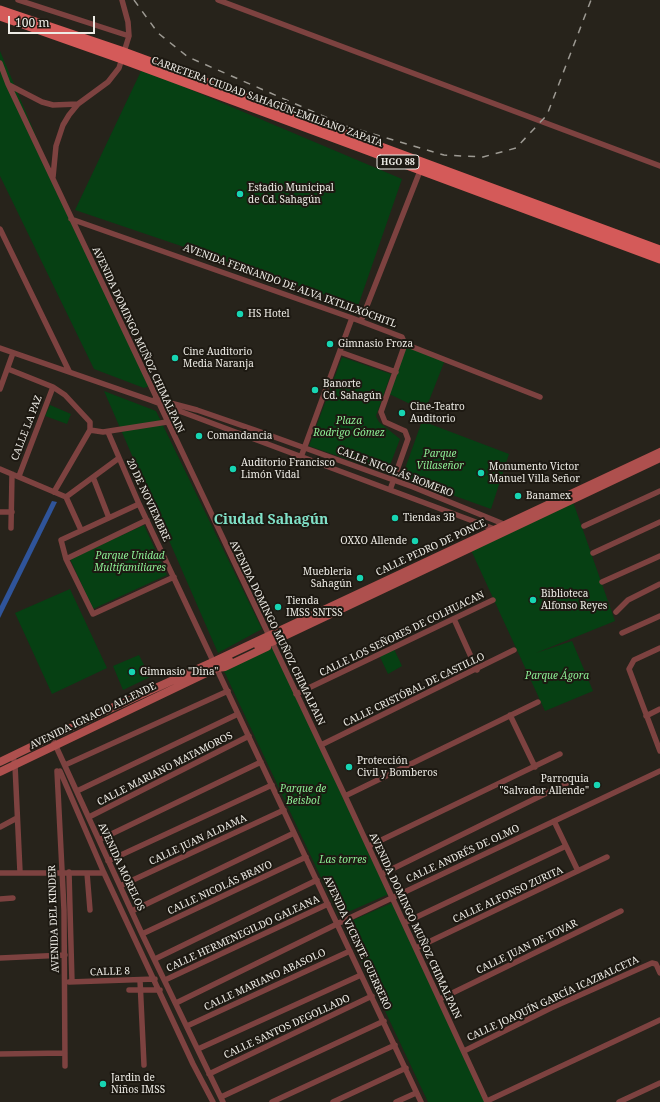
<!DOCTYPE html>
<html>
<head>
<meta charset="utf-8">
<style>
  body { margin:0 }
  #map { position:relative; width:660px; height:1102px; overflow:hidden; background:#27231b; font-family:"Noto Serif",serif }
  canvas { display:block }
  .scale { position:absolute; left:8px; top:16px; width:87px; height:18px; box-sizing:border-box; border:2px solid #eeece6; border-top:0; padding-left:5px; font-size:12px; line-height:14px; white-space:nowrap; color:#eeece6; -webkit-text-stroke:3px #1d1912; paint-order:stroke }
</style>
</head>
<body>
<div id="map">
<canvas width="660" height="1102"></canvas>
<div class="scale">100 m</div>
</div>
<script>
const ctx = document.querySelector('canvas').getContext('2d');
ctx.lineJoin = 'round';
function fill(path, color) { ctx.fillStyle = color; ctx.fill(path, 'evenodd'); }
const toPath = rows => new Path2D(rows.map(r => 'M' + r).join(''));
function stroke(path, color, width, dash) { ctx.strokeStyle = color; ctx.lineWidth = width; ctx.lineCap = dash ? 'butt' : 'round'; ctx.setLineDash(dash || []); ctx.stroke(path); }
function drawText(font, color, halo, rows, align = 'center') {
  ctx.font = font + ' "Noto Serif",serif'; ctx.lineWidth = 4; ctx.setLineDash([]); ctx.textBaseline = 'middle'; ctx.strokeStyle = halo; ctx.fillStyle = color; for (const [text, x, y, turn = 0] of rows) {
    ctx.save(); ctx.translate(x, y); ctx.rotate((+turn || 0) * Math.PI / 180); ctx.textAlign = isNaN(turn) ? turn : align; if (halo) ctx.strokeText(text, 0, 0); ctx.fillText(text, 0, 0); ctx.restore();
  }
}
fill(toPath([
  [0,51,69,214,149,386,144,388,94,369,0,176],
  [142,69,402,179,358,306,75,210],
  [405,344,445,360,425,411,387,393],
  [342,357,391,374,376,416,379,422,400,439,387,473,309,446],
  [104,391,156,411,262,629,218,653],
  [50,405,71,414,67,424,45,416],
  [422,421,509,454,491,509,402,477],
  [572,499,615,621,536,653,572,641,593,691,545,711,470,548],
  [144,525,167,575,93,609,70,559],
  [70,589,107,668,52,694,15,613],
  [272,646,389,894,339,916,223,669],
  [394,649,402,666,388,674,379,655],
  [139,655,150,677,123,690,113,666],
  [394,902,486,1102,428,1102,344,924]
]), '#064013');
fill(toPath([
  [52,501,57,502,0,618,0,606]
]), '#2f549a');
stroke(toPath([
  [18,0,129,36],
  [218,0,660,166],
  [0,63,8,84,345,796,487,1102],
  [9,85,42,102,53,105,78,104],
  [53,177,56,146,63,125,69,115,78,104,108,82,119,68,129,36,128,22,122,0],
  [71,219,352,318,402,337,405,344],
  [0,229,69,371],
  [361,321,420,171],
  [405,344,540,397],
  [0,348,150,400,497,530],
  [340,352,396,372],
  [8,369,53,387,65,395,90,422,90,430,54,492],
  [0,389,13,353],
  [155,399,197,410,255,430,413,487,506,525],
  [90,430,103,432,167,422],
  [108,432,139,504,421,1102],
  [301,457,352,318],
  [0,469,66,497,81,530],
  [19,476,53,387],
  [93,477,109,518],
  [390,490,408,439,405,431,385,422,381,412,405,344],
  [66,497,119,458],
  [0,512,12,512],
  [147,520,66,559,93,614,174,577],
  [584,526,660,491],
  [11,528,12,474],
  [593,553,660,522],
  [66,559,61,540,139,504],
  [602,582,660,556],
  [616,612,628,600,660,584],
  [454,619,477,670],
  [622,633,660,616],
  [660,648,634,660,629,669,660,751],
  [296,694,493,600],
  [510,715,535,767],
  [646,716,660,709],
  [54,742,142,934,223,1102],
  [321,745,514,650],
  [13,756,15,765,20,872],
  [65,765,228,691],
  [57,771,64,910,65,1066],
  [60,771,104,873,193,1064,213,1102],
  [77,791,238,714],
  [345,796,538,702],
  [89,817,249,736],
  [554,821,578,871],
  [0,827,17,818],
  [99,840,261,762],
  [369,846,560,754],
  [108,861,272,785],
  [69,872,72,982],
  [0,873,104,873],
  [87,873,90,910],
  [382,874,571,781],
  [120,886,284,810],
  [0,899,13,898],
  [132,911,294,833],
  [404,923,566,846],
  [142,934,306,857],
  [416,948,607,857],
  [0,958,65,955],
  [155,959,317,880],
  [140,980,144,1065],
  [165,980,328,904],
  [69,982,155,979],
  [129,990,160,990],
  [440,999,621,911],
  [176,1003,337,924,660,771],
  [187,1026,350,951],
  [198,1049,361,975],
  [464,1051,551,1008,652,963,656,964,660,973],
  [0,1054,65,1053],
  [209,1074,372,996],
  [221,1097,384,1021],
  [487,1101,660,1020],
  [272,1102,395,1045],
  [333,1102,406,1068],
  [396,1102,416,1093],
  [619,1102,660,1083]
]), '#7d4240', 5.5);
stroke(toPath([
  [258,646,267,642,272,642,660,458],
  [217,668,229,660],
  [0,762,105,711,213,662,660,452],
  [0,772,217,668,225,667,267,647]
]), '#ae504e', 8);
stroke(toPath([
  [0,10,121,51,660,250],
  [0,16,119,58,660,259]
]), '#d45a59', 9);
stroke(toPath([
  [134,0,158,33,188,57,346,126,444,155,483,157,516,148,547,115,591,0]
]), '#9d9a93', 1.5, [7, 7]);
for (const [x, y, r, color] of [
  [240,194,4,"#17d5b3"],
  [240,314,4,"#17d5b3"],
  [330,344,4,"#17d5b3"],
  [175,358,4,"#17d5b3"],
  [315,390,4,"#17d5b3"],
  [402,413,4,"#17d5b3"],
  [199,436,4,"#17d5b3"],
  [233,469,4,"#17d5b3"],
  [481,473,4,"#17d5b3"],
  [518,496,4,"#17d5b3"],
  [395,518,4,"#17d5b3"],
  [415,541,4,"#17d5b3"],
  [360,578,4,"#17d5b3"],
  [533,600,4,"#17d5b3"],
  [278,607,4,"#17d5b3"],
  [132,672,4,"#17d5b3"],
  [349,767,4,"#17d5b3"],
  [597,785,4,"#17d5b3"],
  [103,1084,4,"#17d5b3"]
]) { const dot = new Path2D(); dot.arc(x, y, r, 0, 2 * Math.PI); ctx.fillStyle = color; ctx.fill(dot); stroke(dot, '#1d1912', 1.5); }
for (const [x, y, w] of [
  [398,162,42]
]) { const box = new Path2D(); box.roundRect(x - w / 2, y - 7, w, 14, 3); ctx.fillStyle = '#1d1912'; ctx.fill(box); stroke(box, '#eeece6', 1); }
drawText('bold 9px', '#eeece6', null, [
  ["HGO 88",398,162]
]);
drawText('10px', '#eeece6', '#1d1912', [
  ["CARRETERA CIUDAD SAHAGÚN-EMILIANO ZAPATA",267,102,20],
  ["AVENIDA FERNANDO DE ALVA IXTLILXÓCHITL",290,286,20],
  ["AVENIDA DOMINGO MUÑOZ CHIMALPAIN",138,340,65],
  ["CALLE LA PAZ",27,428,-69],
  ["CALLE NICOLÁS ROMERO",395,472,21],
  ["20 DE NOVIEMBRE",148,500,65],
  ["CALLE PEDRO DE PONCE",431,548,-25],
  ["AVENIDA DOMINGO MUÑOZ CHIMALPAIN",277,633,64],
  ["CALLE LOS SEÑORES DE COLHUACAN",402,634,-26],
  ["CALLE CRISTÓBAL DE CASTILLO",414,690,-26],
  ["AVENIDA IGNACIO ALLENDE",93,716,-26],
  ["CALLE MARIANO MATAMOROS",165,769,-27],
  ["CALLE JUAN ALDAMA",198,840,-25],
  ["CALLE ANDRÉS DE OLMO",463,854,-25],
  ["AVENIDA MORELOS",121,867,65],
  ["CALLE NICOLÁS BRAVO",220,888,-25],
  ["CALLE ALFONSO ZURITA",508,895,-25],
  ["AVENIDA DEL KINDER",54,919,-92],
  ["AVENIDA DOMINGO MUÑOZ CHIMALPAIN",415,926,65],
  ["CALLE HERMENEGILDO GALEANA",243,934,-25],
  ["AVENIDA VICENTE GUERRERO",357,943,65],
  ["CALLE JUAN DE TOVAR",527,947,-26],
  ["CALLE 8",110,972,-2],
  ["CALLE MARIANO ABASOLO",265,980,-25],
  ["CALLE JOAQUÍN GARCÍA ICAZBALCETA",553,999,-25],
  ["CALLE SANTOS DEGOLLADO",287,1027,-25]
]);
drawText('10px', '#eeece6', '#1d1912', [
  ["Estadio Municipal",248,188],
  ["de Cd. Sahagún",248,200],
  ["HS Hotel",248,314],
  ["Gimnasio Froza",338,344],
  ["Cine Auditorio",183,352],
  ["Media Naranja",183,364],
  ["Banorte",323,384],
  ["Cd. Sahagún",323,396],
  ["Cine-Teatro",410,407],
  ["Auditorio",410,419],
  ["Comandancia",207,436],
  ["Auditorio Francisco",241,463],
  ["Limón Vidal",241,475],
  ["Monumento Victor",489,467],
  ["Manuel Villa Señor",489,479],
  ["Banamex",526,496],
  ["Tiendas 3B",403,518],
  ["OXXO Allende",407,541,"right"],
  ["Muebleria",352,572,"right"],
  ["Sahagún",352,584,"right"],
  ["Biblioteca",541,594],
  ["Alfonso Reyes",541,606],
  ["Tienda",286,601],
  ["IMSS SNTSS",286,613],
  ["Gimnasio \"Dina\"",140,672],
  ["Protección",357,761],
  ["Civil y Bomberos",357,773],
  ["Parroquia",589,779,"right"],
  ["\"Salvador Allende\"",589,791,"right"],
  ["Jardin de",111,1078],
  ["Niños IMSS",111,1090]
], 'left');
drawText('italic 10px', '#8dee95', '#1d1912', [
  ["Plaza",349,421],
  ["Rodrigo Gómez",349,433],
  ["Parque",440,454],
  ["Villaseñor",440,466],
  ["Parque Unidad",130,556],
  ["Multifamiliares",130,568],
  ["Parque Ágora",557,676],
  ["Parque de",303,789],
  ["Beisbol",303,801],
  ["Las torres",343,860]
]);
drawText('bold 14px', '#80e1c8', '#1d1912', [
  ["Ciudad Sahagún",271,520]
]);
</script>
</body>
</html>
